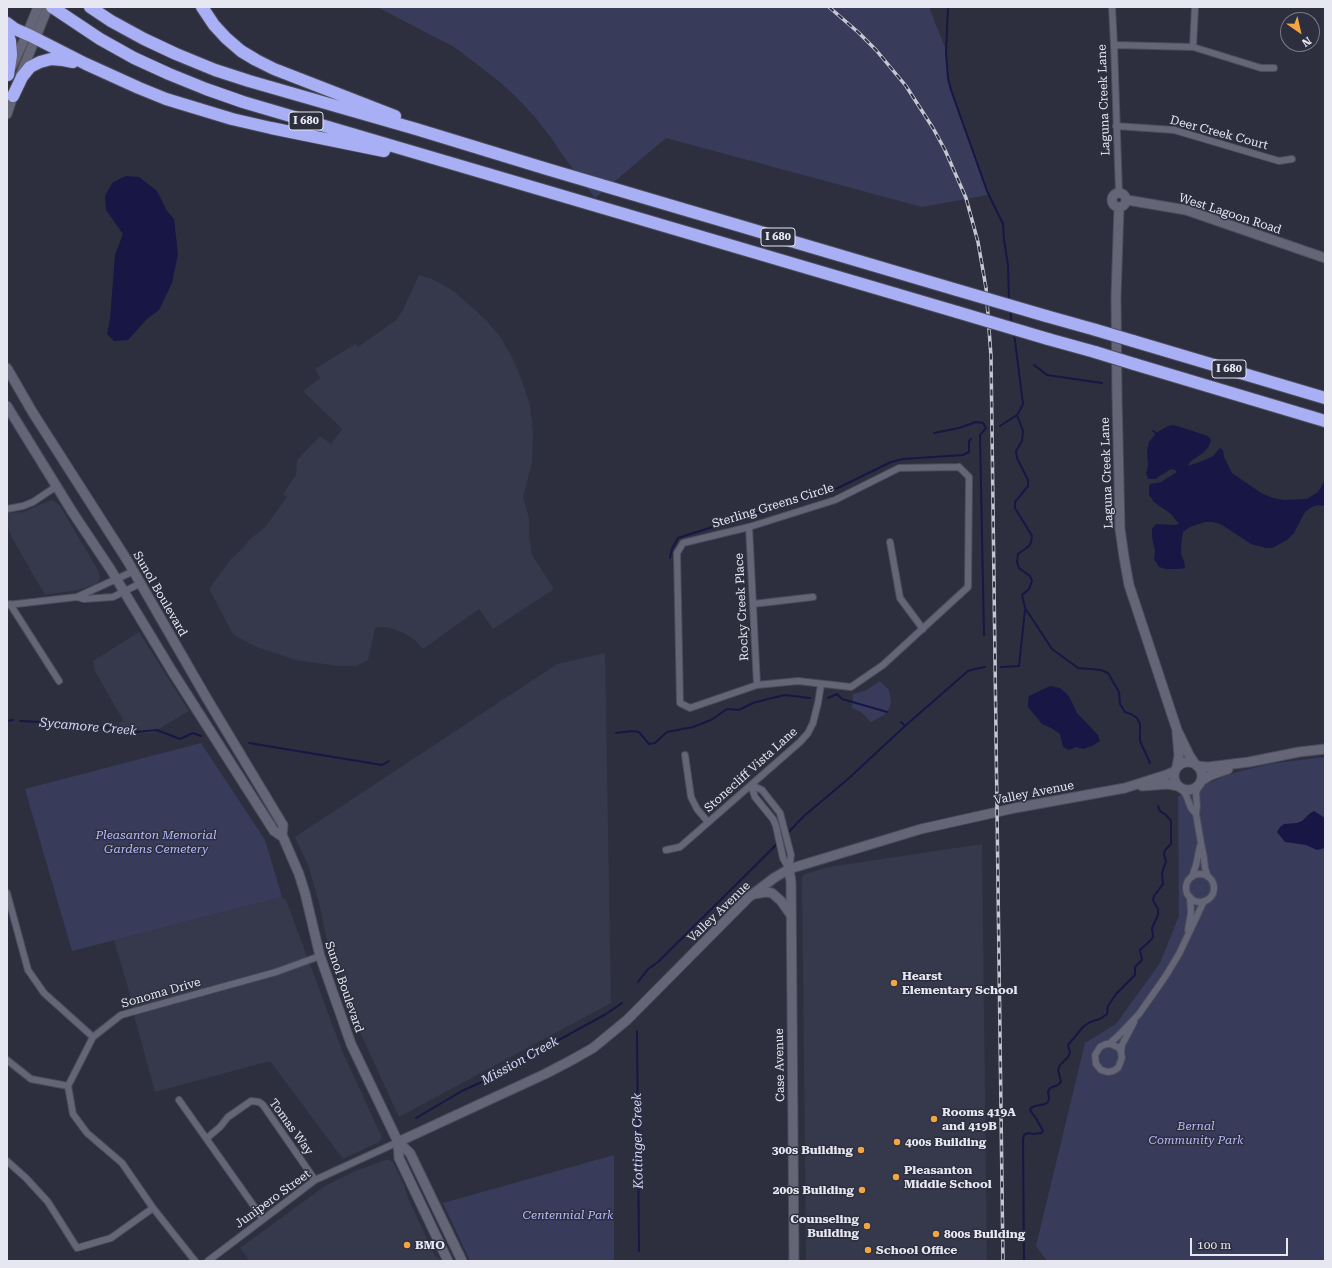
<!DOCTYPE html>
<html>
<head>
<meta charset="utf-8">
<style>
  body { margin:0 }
  #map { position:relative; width:1332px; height:1268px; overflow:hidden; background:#2d2f3e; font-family:"Roboto Serif",serif }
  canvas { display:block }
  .frame { position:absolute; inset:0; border:8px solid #e6e7f1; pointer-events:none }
  .north { position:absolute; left:1280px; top:12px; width:40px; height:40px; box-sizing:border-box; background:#2d2f3e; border:1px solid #777986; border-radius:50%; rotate:146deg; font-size:11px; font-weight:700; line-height:16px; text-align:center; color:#e6e7f1 }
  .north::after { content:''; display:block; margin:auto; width:14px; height:18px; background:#f2a541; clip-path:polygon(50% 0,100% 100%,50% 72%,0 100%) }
  .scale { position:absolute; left:1190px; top:1238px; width:98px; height:18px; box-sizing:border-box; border:2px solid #e6e7f1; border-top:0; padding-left:5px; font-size:12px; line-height:14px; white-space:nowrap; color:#e6e7f1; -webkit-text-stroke:3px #2d2f3e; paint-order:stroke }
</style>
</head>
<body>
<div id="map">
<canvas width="1332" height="1268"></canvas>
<div class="frame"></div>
<div class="north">N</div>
<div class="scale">100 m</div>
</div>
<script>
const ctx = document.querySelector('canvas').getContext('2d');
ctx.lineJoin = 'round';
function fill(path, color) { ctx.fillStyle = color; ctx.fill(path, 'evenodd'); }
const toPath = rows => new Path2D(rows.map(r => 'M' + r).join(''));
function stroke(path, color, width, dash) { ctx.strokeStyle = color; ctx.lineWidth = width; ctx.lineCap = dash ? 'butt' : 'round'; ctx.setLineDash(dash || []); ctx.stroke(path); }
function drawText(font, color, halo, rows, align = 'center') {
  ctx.font = font + ' "Roboto Serif",serif'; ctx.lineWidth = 3; ctx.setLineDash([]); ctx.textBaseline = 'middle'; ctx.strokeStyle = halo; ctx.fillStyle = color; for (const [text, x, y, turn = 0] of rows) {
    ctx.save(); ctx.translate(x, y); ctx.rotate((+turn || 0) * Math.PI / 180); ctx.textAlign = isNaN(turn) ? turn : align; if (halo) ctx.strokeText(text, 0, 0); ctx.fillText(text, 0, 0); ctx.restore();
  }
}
fill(toPath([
  [419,275,432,279,452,290,465,301,485,319,501,338,512,357,521,378,530,405,533,433,532,462,523,497,529,518,529,535,532,555,554,589,493,629,479,609,423,649,416,641,404,633,387,627,378,627,375,629,368,660,356,666,338,666,296,660,259,648,243,640,233,634,209,589,231,559,243,548,249,540,265,527,287,497,283,494,296,475,297,460,320,436,331,444,342,429,303,391,320,378,315,369,355,344,358,347,396,320,403,310],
  [51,500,55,501,60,506,99,572,100,577,98,582,93,585,78,590,45,595,12,538,7,525,7,513,23,512],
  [139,632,189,711,152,733,133,733,118,724,123,720,95,671,93,661],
  [605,653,611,1003,399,1117,353,1017,340,981,326,937,319,902,308,865,295,837,557,664],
  [982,844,987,1261,806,1261,802,877,805,874,829,867],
  [282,897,286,900,343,1053,381,1135,381,1139,379,1142,343,1159,270,1061,155,1092,135,1019,132,1002,114,940],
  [385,1160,389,1160,393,1162,404,1185,408,1198,435,1256,439,1258,441,1261,250,1261,240,1248,325,1186,353,1172]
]), '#36384c');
fill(toPath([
  [377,7,929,7,946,50,948,78,951,90,988,195,922,207,666,138,595,198,561,153,552,139,535,117,519,100,501,83,456,48],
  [880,681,889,690,891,702,889,709,884,715,871,722,861,712,852,708,853,694,865,691],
  [201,743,265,840,282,897,72,951,25,789],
  [1325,757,1325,1261,1047,1261,1036,1246,1085,1043,1116,1024,1160,963,1179,916,1178,796,1230,774,1269,764],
  [614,1155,614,1261,470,1261,443,1203]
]), '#393b5b');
fill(toPath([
  [126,176,139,177,157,191,167,211,174,219,178,254,172,283,159,310,147,319,128,340,114,341,107,334,110,319,115,255,123,234,106,210,105,196,113,182],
  [1174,425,1208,436,1211,440,1209,446,1204,452,1190,462,1188,466,1205,460,1213,456,1220,448,1223,450,1224,457,1232,473,1261,493,1273,498,1284,500,1307,499,1318,492,1325,480,1325,506,1318,505,1312,507,1305,512,1294,533,1287,540,1272,548,1266,548,1251,544,1222,525,1213,522,1205,522,1190,527,1183,532,1181,545,1181,554,1184,561,1185,568,1178,569,1166,569,1159,567,1154,559,1155,551,1152,537,1152,529,1156,524,1175,525,1179,524,1171,514,1154,502,1149,495,1149,487,1150,484,1161,482,1177,472,1175,470,1171,469,1155,479,1148,479,1146,473,1148,466,1147,451,1149,442,1156,433,1168,426],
  [1050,686,1060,688,1069,696,1077,713,1098,735,1100,741,1092,746,1083,749,1076,747,1069,750,1063,747,1060,734,1051,728,1042,724,1028,707,1028,701,1029,696],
  [1314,811,1325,818,1325,848,1317,850,1306,845,1285,842,1277,832,1280,827,1284,824,1297,823,1302,821,1309,814]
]), '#181645');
stroke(toPath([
  [948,7,946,53,948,78,951,90,987,191,1003,224,1004,240,1008,265,1009,301],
  [1010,309,1012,325],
  [1014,333,1023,404,1020,410,1017,415,1023,431,1022,441,1016,451,1017,458,1028,480,1028,486,1015,502,1015,508,1032,536,1031,542,1029,546,1018,554,1017,562,1019,568,1030,576,1032,581,1029,589,1022,595,1025,608,1052,649,1078,668,1101,670,1108,673,1119,692,1120,704,1125,712,1131,714,1137,718,1140,724,1140,741,1150,763],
  [1034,365,1047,375,1102,383],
  [1000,426,1017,415],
  [1153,431,1156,433],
  [934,433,959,428,976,422,983,423,986,428,980,435,984,635],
  [800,500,838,488,891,462,903,459,963,455,969,452,969,441,971,439],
  [670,558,672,549,678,538,788,503],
  [1001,667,1019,666,1025,610],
  [828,698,837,694,842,699,887,712],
  [7,721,13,720],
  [20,721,42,722,69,726,116,728,126,733,157,730,180,739,193,733,201,736],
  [901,722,905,726],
  [616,733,632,731,639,732,649,744,655,743,667,732,693,727,711,720,727,709,739,710,753,703,768,699,785,695,810,698],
  [249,743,382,765,389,761],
  [781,840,804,816,848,779,905,726,968,671,975,669,985,667],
  [638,982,648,969,658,962,778,843],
  [637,1031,639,1251],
  [416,1118,462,1091,488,1079,606,1014,622,1003],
  [1024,1261,1023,1140,1024,1135,1028,1133,1033,1134,1041,1133,1043,1131,1037,1120,1030,1110,1031,1108,1035,1106,1045,1104,1048,1102,1049,1098,1048,1092,1050,1088,1058,1085,1061,1082,1058,1070,1060,1065,1068,1057,1070,1053,1068,1045,1083,1027,1090,1022,1100,1019,1107,1014,1108,1006,1116,994,1135,975,1135,967,1142,960,1140,950,1142,948,1152,939,1153,936,1152,928,1158,915,1158,909,1153,900,1154,896,1163,884,1162,873,1166,861,1164,855,1165,850,1171,844,1171,821,1166,815,1160,811,1158,806]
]), '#181645', 2);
const street = toPath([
  [1112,7,1114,45,1119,193],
  [1114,45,1193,47,1261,68,1274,68],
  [1193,47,1195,7],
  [1116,126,1174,130,1279,161,1292,159],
  [959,467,969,477,968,587,883,665,851,687,798,681,757,685,690,708,680,703,677,553,683,543,749,527,835,500,899,468,959,467],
  [7,509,23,506,33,502,57,486],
  [749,527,757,685],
  [890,542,900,598,923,629],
  [77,597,84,599,113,597,141,583],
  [10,604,59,681],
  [753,604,813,597],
  [7,605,77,597,134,571],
  [685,755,691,797,697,809,708,822],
  [751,785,762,790,780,813,791,855,789,869],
  [751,785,755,797,773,819,776,826,783,858,789,869],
  [1199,785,1196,793,1197,806,1196,814,1201,843,1204,858,1205,868,1208,877],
  [1182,789,1186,795,1191,808,1196,814],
  [666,850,680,847,800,742,808,733,813,723,818,703,821,684],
  '1186 888a14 14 0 1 1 28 0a14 14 0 1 1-28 0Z',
  [1192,877,1196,865,1200,846],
  [7,893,28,970,44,993,93,1037],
  [1188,930,1191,913,1190,897],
  [1109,1044,1118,1036,1139,1014,1165,977,1179,954,1204,901],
  [1121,1052,1119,1048,1111,1044,1106,1044,1100,1047,1095,1055,1096,1064,1101,1070,1108,1072,1113,1071,1118,1068,1122,1058,1121,1052,1122,1045,1134,1022],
  [7,1060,31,1079,68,1086],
  [179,1100,263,1219],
  [207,1138,220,1127,228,1117,251,1101,259,1102,263,1105,315,1180],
  [7,1161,26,1178,48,1202,77,1248,111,1238,153,1208],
  [195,1261,153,1208,122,1163,87,1133,73,1114,68,1086,93,1037,121,1015,276,972,320,956],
  [208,1261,315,1180,398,1142]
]);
const secondary = toPath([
  [12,66,27,34,38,7],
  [20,76,48,7],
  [7,114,15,90],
  '1112 200a7 7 0 1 1 14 0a7 7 0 1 1-14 0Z',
  [1127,200,1186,210,1325,258],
  [1119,207,1116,297,1117,396,1120,529,1124,557,1129,585,1177,730,1189,755,1195,764],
  [7,368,33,413,127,560,206,697,283,825,282,835],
  [7,406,73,513,111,570,172,671,274,831,283,837,299,874,305,893,320,956,351,1044,398,1142,410,1153,462,1261],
  '1174 776a14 14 0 1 1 28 0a14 14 0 1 1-28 0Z',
  [1197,766,1208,767,1249,762,1299,752,1325,749],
  [1177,767,1179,755,1177,733],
  [1201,781,1211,775,1228,769],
  [1142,786,1168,784,1178,786],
  [789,869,791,882,794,1261],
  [754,894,766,892,772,893,781,901,791,915],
  [398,1142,545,1074,570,1061,593,1048,627,1020,749,897,774,878,789,869,921,829,1015,808,1125,788,1166,775,1175,771],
  [398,1142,399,1158,448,1261]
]);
const highway = toPath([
  [52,7,100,39,134,58,169,74,206,89,243,102,957,312],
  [90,7,111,21,144,39,176,54,215,70,249,81,416,129,547,169,957,290],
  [202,7,214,25,226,38,241,51,256,60,274,69,395,116],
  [7,23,15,29,31,36,86,64,139,88,166,99,232,119,271,128,384,151],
  [7,32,10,41,11,55,8,75],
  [13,96,22,77,30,67,40,62,51,59,63,60,73,62],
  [1046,316,1096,330],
  [1048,339,1095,352],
  [1133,341,1325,398],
  [1134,364,1325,421]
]);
stroke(street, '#4c4d5a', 8);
stroke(secondary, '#4c4d5a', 11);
stroke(highway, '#4c4d5a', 14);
stroke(street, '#646677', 6);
stroke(secondary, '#646677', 9);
stroke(highway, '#a8aff5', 12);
const rail = toPath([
  [829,7,859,33,876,50,906,86,933,128,945,150,966,198,978,242,986,288,991,356,1003,1261]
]);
stroke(rail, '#c5c6d1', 3.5);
stroke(rail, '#2d2f3e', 2, [6]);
const highwayBridge = toPath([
  [957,290,1046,316],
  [957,312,1048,339],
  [1096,330,1133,341],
  [1095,352,1134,364]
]);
stroke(highwayBridge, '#4c4d5a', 14, []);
stroke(highwayBridge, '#a8aff5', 12);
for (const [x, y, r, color] of [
  [894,983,4,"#f2a541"],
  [934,1119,4,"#f2a541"],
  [897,1142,4,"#f2a541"],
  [861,1150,4,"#f2a541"],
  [896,1177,4,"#f2a541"],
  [862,1190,4,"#f2a541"],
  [867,1226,4,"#f2a541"],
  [936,1234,4,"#f2a541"],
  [407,1245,4,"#f2a541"],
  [868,1250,4,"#f2a541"]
]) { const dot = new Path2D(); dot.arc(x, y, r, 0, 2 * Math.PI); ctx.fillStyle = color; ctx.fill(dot); stroke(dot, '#2d2f3e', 1.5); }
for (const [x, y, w] of [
  [306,121,34],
  [778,237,34],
  [1229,369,34]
]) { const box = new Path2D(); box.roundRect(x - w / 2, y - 9, w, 18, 3); ctx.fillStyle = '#2d2f3e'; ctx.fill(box); stroke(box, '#e6e7f1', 1); }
drawText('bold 11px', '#e6e7f1', null, [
  ["I 680",306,121],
  ["I 680",778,237],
  ["I 680",1229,369]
]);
drawText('12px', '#e6e7f1', '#2d2f3e', [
  ["Laguna Creek Lane",1104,100,-92],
  ["Deer Creek Court",1219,133,15],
  ["West Lagoon Road",1230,214,18],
  ["Laguna Creek Lane",1107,473,-92],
  ["Sterling Greens Circle",773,506,-17],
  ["Sunol Boulevard",160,594,60],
  ["Rocky Creek Place",742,607,-93],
  ["Stonecliff Vista Lane",751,770,-42],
  ["Valley Avenue",1034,793,-11],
  ["Valley Avenue",719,912,-44],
  ["Sunol Boulevard",344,987,71],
  ["Sonoma Drive",161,993,-16],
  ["Case Avenue",780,1065,-91],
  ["Tomas Way",291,1127,54],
  ["Junipero Street",273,1199,-36]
]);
drawText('italic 12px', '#b5bbfd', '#2d2f3e', [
  ["Pleasanton Memorial",156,835],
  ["Gardens Cemetery",156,849],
  ["Bernal",1196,1126],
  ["Community Park",1196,1140],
  ["Centennial Park",568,1215]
]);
drawText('bold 12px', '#e6e7f1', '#2d2f3e', [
  ["Hearst",902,976],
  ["Elementary School",902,990],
  ["Rooms 419A",942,1112],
  ["and 419B",942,1126],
  ["400s Building",905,1142],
  ["300s Building",853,1150,"right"],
  ["Pleasanton",904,1170],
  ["Middle School",904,1184],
  ["200s Building",854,1190,"right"],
  ["Counseling",859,1219,"right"],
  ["Building",859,1233,"right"],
  ["800s Building",944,1234],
  ["BMO",415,1245],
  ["School Office",876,1250]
], 'left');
drawText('italic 13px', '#d4d9fa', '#2d2f3e', [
  ["Sycamore Creek",88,727,5],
  ["Mission Creek",520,1061,-29],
  ["Kottinger Creek",638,1141,-91]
]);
</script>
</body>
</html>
